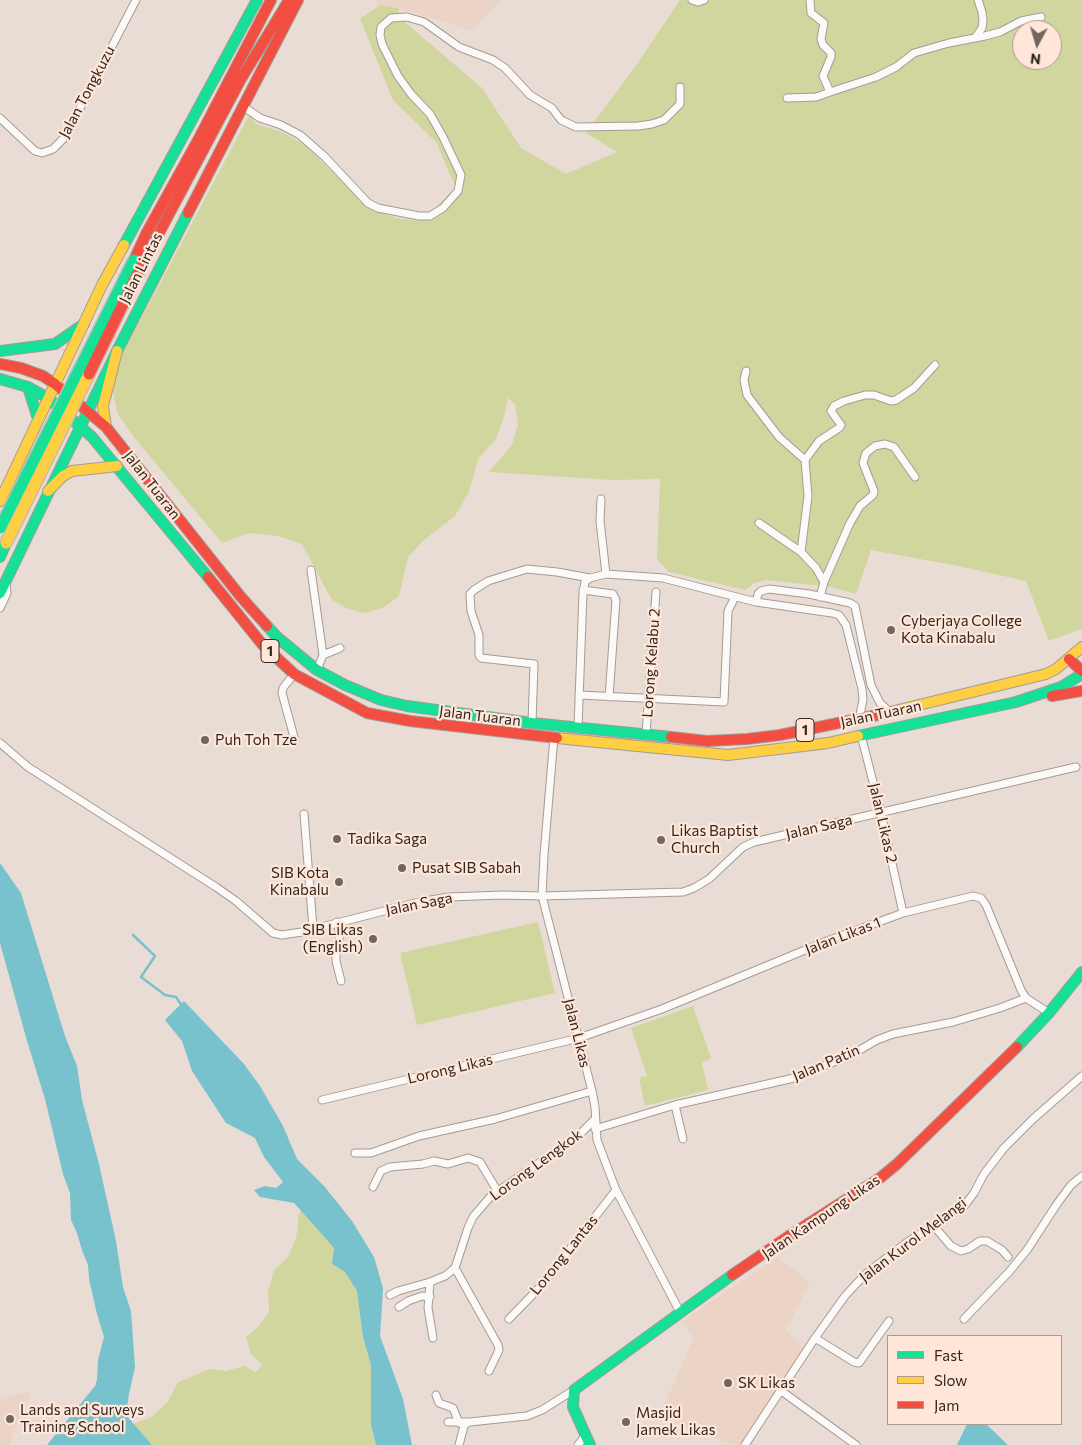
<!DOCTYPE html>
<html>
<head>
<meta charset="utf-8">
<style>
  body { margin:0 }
  #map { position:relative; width:1082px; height:1445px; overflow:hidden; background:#e9dcd4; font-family:Commissioner,sans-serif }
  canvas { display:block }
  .legend { position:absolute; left:887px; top:1335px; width:175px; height:90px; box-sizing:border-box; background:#ffe6d8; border:1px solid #ad9a8f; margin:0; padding:6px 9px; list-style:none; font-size:15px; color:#312822 }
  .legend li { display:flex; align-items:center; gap:10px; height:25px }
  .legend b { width:25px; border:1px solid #ad9a8f }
  .north { position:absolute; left:1012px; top:20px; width:50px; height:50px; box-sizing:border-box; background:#ffe6d8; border:1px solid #ad9a8f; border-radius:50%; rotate:186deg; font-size:14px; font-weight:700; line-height:20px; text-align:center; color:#312822 }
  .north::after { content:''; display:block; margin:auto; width:18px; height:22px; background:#716760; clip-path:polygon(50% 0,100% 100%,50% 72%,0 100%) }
</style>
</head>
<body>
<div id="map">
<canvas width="1082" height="1445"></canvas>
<ul class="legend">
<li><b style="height:6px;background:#16e098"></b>Fast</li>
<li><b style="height:6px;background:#ffcf43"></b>Slow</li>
<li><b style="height:6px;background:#f24e42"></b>Jam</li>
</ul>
<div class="north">N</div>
</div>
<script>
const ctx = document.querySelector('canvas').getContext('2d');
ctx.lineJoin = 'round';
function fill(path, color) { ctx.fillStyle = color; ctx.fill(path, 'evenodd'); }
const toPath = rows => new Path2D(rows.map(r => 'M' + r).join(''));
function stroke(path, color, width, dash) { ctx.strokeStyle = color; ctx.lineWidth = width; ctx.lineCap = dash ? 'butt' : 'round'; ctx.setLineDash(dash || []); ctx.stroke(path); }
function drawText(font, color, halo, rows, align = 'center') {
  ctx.font = font + ' Commissioner,sans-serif'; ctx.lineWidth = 4.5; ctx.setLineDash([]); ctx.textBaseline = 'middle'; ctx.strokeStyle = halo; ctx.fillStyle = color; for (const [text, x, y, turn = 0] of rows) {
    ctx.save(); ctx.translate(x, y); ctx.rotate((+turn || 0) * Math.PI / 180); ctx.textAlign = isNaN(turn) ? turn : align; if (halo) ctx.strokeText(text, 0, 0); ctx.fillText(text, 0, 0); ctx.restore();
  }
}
fill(toPath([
  [374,0,500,0,472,31,399,8,380,5],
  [777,1257,810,1282,786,1330,805,1350,741,1445,734,1445,659,1416,694,1338,681,1322],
  [31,1391,9,1445,0,1445,0,1398]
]), '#ebd4c6');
fill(toPath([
  [680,0,1082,0,1082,629,1049,641,1026,581,958,566,871,550,856,594,831,587,766,580,754,583,745,590,669,572,657,559,660,479,612,480,489,472,512,445,518,424,515,404,508,398,504,417,496,439,478,459,469,492,455,516,424,540,408,557,399,596,383,608,365,613,348,609,332,600,302,544,278,536,248,533,222,543,133,436,117,413,111,383,119,357,141,319,250,114,256,124,282,132,304,144,370,209,397,218,421,221,456,188,436,142,393,100,360,19,380,5,399,8,399,17,482,88,521,148,566,174,617,152,586,133,637,64],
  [1022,30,1052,30,1052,60,1022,60],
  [538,922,555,993,417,1025,400,953],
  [693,1006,711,1058,702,1063,708,1090,645,1106,639,1078,647,1076,631,1028],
  [301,1211,334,1248,332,1264,345,1272,357,1291,363,1337,371,1365,371,1425,376,1445,152,1445,133,1424,151,1417,167,1403,178,1382,210,1369,226,1371,244,1366,256,1372,262,1365,251,1354,246,1337,258,1327,269,1312,268,1291,274,1270,287,1258,295,1241,298,1228,298,1216]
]), '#d1d69e');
fill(toPath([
  [0,863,21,893,65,1036,77,1066,82,1100,99,1164,116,1241,123,1287,131,1311,135,1367,129,1394,126,1415,152,1445,47,1445,95,1386,97,1380,98,1360,104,1337,97,1314,89,1279,88,1265,82,1250,77,1233,71,1220,70,1193,63,1174,45,1099,27,1041,0,943],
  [184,1001,244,1064,260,1086,283,1126,297,1159,325,1187,352,1221,374,1257,383,1288,380,1336,403,1399,412,1445,376,1445,371,1425,371,1365,363,1337,357,1291,345,1272,332,1264,334,1248,294,1203,260,1197,254,1190,265,1186,276,1188,283,1182,264,1157,255,1138,226,1123,192,1071,182,1041,165,1020],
  [967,1424,986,1424,1008,1445,957,1445]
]), '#78c2cd');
stroke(toPath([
  [133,935,155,956,141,977,165,995,176,997,182,1006]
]), '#78c2cd', 2.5);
const street = toPath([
  [692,0,698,2,704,0],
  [810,0,811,13,824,23,821,39,823,45,831,53,831,57,823,76,830,92],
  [975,38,982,28,983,21,982,12,978,0],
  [787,98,816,97,822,95,830,92,876,77,896,67,914,53,949,43,985,36,1000,32,1021,21,1041,17],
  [244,107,260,118,281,125,300,135,325,157,368,203,378,208,419,216,430,216,443,208,458,191,461,175,443,137,430,114,411,94,398,76,382,44,380,35,381,27,391,18,407,17,424,22,459,47,493,60,505,68,530,95,552,108,561,120,576,127,638,126,652,124,664,120,680,104,680,87],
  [0,118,35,151,42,153,53,149,65,137,136,0],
  [746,371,744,380,747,395,779,437,805,460,808,496,801,552],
  [805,460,819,441,839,428,841,425,831,411,834,406,844,401,865,395,874,395,891,401,896,400,914,388,935,365],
  [601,499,600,521,606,574],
  [759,523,801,552,816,568,824,582],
  [311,570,323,655],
  [583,590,613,594,616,600,609,697],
  [820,597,824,582,850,523,860,506,873,495,874,491,863,463,866,453,875,446,885,444,894,447,915,477],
  [756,602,758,594,761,591,769,589,809,594,850,603,855,606,871,685,880,703,890,712],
  [0,608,7,593,6,582],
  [317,670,323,655,340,648],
  [579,695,724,702,728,611,735,597],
  [532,723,534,664,481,658,479,655,479,635,471,611,470,594,474,590,488,581,527,569,557,572,590,578],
  [578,727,583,593,585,582,590,578,606,574,663,578,756,602,832,613,839,615,846,625,862,689,863,700,859,719],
  [646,734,656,592],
  [861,735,881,813,903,913],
  [294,737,282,693,283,688,294,674],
  [554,737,544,855,542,896,592,1091,595,1107,597,1140,616,1190,680,1312],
  [0,743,28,767,216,887,236,901,273,933,282,935,302,932,419,902,449,897,503,895,542,896,683,892,694,888,709,879,743,847,754,842,1076,767],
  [304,814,313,928],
  [337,922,340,934,336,952,336,961,341,981],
  [322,1100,579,1038,662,1009,827,941,903,913,973,896,981,898,986,905,1021,990,1026,998,1049,1013],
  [675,1105,683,1139],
  [595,1129,675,1105,794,1078,851,1055,877,1040,893,1034,953,1022,1000,1008,1026,998],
  [355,1153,371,1153,419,1136,495,1119,592,1091],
  [373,1187,381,1171,390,1167,423,1164,434,1161,448,1164,468,1158,480,1162,498,1192],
  [933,1225,951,1246,961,1251,968,1249,980,1241,987,1241,1002,1250,1008,1257],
  [430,1282,428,1308,433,1338],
  [390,1295,398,1291,430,1282,445,1276,455,1268],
  [399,1307,408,1301,422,1296,430,1297],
  [509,1319,539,1288,556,1267,616,1190],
  [964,1319,1009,1272,1027,1250,1057,1204,1071,1185,1082,1176],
  [815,1338,854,1362,859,1363,889,1321],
  [489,1371,499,1350,498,1345,455,1268,468,1228,473,1217,491,1196,577,1137,594,1120],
  [780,1390,856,1445],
  [436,1395,439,1403,453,1408,459,1423],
  [448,1422,470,1422,527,1416,542,1410,574,1390],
  [459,1445,464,1426,468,1422],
  [578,1445,586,1435],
  [745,1445,815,1338,845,1296,857,1283,868,1272,906,1243,965,1205,974,1193,984,1174,1004,1148,1033,1119,1082,1076]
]);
const fast = toPath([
  [124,245,257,0],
  [0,351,55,344,84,324],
  [0,379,28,387,48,398,92,437,208,577],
  [28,387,38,419],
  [0,557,6,543],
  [0,593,117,351,188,213],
  [267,626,277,637,317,670,345,685,381,700,407,706,532,723,671,737],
  [858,736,1016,702,1061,687,1082,674],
  [1017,1047,1049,1013,1082,972],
  [590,1445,573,1407,574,1390,732,1275]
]);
const slow = toPath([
  [106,427,103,406,117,351],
  [48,491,63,476,72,471,117,466],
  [0,501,102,285,124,245],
  [882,714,1046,674,1056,669,1082,647],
  [557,738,728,755,828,743,858,736]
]);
const jam = toPath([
  [188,213,298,0],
  [134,260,146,234,197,142,271,0],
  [142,265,241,79,289,0],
  [0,364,21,368,43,376,55,384,106,427,241,597,267,626],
  [208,577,262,644,294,674,367,713,410,721,557,738],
  [1069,659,1082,671],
  [1052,696,1082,691],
  [671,737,707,741,747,739,780,735,882,714],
  [732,1275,792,1234,880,1178,897,1164,1017,1047]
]);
stroke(street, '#a49b95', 9);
stroke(fast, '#a49b95', 12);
stroke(slow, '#a49b95', 12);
stroke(jam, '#a49b95', 12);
stroke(street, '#fcfaf9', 7);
stroke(fast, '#16e098', 10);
stroke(slow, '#ffcf43', 10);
stroke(jam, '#f24e42', 10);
const fastBridge = toPath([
  [0,528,134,260]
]);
const slowBridge = toPath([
  [6,543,89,374]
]);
const jamBridge = toPath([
  [89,374,142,265]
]);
stroke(fastBridge, '#c2bbb7', 14, []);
stroke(slowBridge, '#c2bbb7', 14, []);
stroke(jamBridge, '#c2bbb7', 14, []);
stroke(fastBridge, '#16e098', 11);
stroke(slowBridge, '#ffcf43', 11);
stroke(jamBridge, '#f24e42', 11);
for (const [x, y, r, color] of [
  [891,630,5,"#716760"],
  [205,740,5,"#716760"],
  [337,839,5,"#716760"],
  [661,840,5,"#716760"],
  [402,868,5,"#716760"],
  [339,882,5,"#716760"],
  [373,939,5,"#716760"],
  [728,1383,5,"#716760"],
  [10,1419,5,"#716760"],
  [626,1422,5,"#716760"]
]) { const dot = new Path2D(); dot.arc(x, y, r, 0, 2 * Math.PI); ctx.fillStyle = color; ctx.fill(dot); stroke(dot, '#ffe6d8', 2); }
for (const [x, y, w] of [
  [270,651,18],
  [805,730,18]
]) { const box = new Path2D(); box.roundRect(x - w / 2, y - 11.5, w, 23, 4); ctx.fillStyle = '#ffe6d8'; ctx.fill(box); stroke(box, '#312822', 1); }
drawText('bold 14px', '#312822', null, [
  ["1",270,651],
  ["1",805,730]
]);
drawText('15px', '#312822', '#ffe6d8', [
  ["Jalan Tongkuzu",87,92,-62],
  ["Jalan Lintas",141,268,-63],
  ["Jalan Tuaran",152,485,52],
  ["Lorong Kelabu 2",651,663,-86],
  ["Jalan Tuaran",881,714,-12],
  ["Jalan Tuaran",480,716,7],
  ["Jalan Likas 2",883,823,77],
  ["Jalan Saga",819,827,-13],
  ["Jalan Saga",419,904,-11],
  ["Jalan Likas 1",843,936,-21],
  ["Jalan Likas",577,1033,76],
  ["Jalan Patin",826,1063,-23],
  ["Lorong Likas",450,1069,-13],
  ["Lorong Lengkok",536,1165,-36],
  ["Jalan Kampung Likas",821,1217,-34],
  ["Jalan Kurol Melangi",913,1240,-37],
  ["Lorong Lantas",564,1255,-51]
]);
drawText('15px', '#312822', '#ffe6d8', [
  ["Cyberjaya College",901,621],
  ["Kota Kinabalu",901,638],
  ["Puh Toh Tze",215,740],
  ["Likas Baptist",671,831],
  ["Church",671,848],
  ["Tadika Saga",347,839],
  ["Pusat SIB Sabah",412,868],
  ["SIB Kota",329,873,"right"],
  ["Kinabalu",329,890,"right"],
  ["SIB Likas",363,930,"right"],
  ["(English)",363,947,"right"],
  ["SK Likas",738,1383],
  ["Lands and Surveys",20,1410],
  ["Training School",20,1427],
  ["Masjid",636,1413],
  ["Jamek Likas",636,1430]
], 'left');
</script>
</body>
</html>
